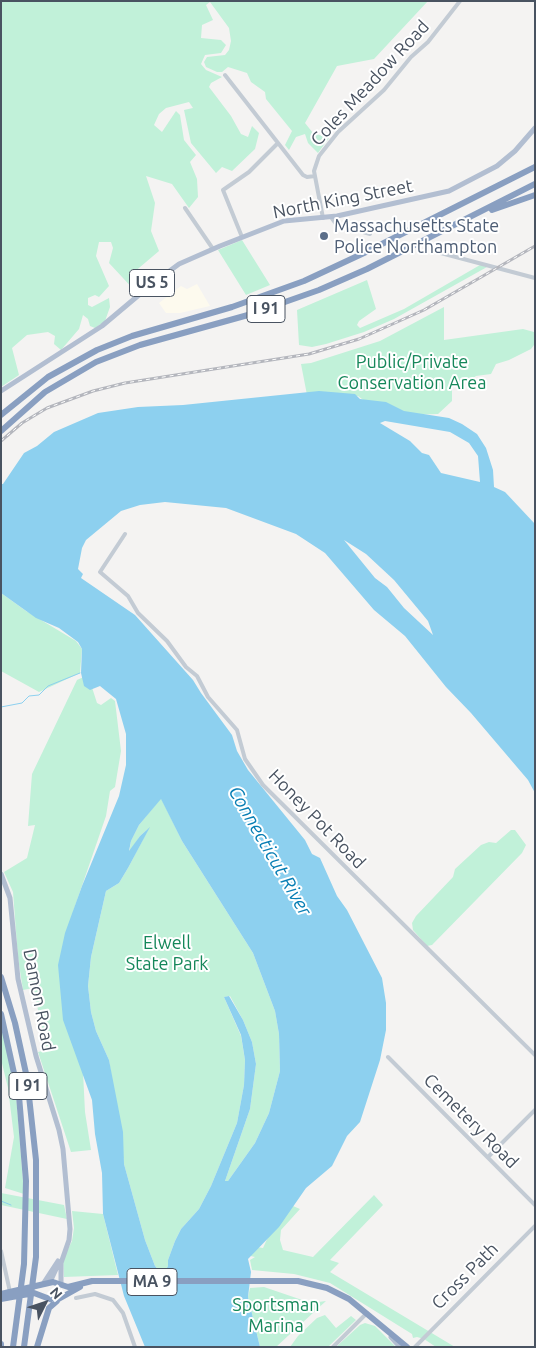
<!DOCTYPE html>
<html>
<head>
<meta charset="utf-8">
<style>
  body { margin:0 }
  #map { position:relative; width:536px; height:1348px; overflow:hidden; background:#f4f3f2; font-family:Ubuntu,sans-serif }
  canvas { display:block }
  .frame { position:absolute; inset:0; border:2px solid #495361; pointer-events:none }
  .north { position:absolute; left:20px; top:1278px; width:50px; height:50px; -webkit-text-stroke:4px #fff; paint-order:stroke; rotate:49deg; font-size:14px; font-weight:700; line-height:20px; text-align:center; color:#495361 }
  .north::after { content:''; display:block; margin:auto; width:18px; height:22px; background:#495361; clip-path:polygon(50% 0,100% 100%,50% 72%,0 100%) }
</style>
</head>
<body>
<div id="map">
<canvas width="536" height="1348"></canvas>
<div class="frame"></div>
<div class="north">N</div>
</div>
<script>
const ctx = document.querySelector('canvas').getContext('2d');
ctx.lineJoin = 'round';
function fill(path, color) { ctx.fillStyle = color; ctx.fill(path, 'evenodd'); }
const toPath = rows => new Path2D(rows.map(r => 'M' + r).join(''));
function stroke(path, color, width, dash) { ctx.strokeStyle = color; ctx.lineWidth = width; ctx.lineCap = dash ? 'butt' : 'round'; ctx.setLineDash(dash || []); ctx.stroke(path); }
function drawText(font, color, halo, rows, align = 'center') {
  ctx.font = font + ' Ubuntu,sans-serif'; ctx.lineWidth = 4; ctx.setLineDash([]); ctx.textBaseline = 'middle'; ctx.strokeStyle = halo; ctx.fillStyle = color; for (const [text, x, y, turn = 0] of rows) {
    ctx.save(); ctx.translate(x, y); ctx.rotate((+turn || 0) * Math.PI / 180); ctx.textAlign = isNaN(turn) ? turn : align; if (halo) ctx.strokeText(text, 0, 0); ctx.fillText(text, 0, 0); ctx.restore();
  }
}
fill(toPath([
  [197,284,210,306,180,313,166,313,159,303,181,286,187,289]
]), '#fdfaee');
fill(toPath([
  [1,1,428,1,374,59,337,66,305,123,313,133,329,138,318,153,308,143,305,134,296,137,289,150,285,145,292,131,266,99,265,92,251,82,247,73,228,67,222,72,217,72,206,67,204,62,207,57,225,55,229,50,231,41,229,28,210,2,206,5,213,20,202,25,201,38,221,40,226,45,221,53,205,55,201,64,206,70,222,77,211,83,209,87,231,116,241,134,248,137,252,126,259,133,255,149,232,171,222,167,216,173,191,143,184,110,193,108,189,102,166,108,159,114,154,125,162,132,176,111,180,115,184,140,196,155,190,162,197,179,198,197,189,208,172,184,146,176,155,203,151,231,159,251,133,273,141,285,136,292,109,263,113,248,111,242,99,242,96,256,109,286,99,297,95,295,88,298,88,305,92,307,109,298,110,307,105,321,95,328,90,326,88,319,83,315,79,329,61,350,54,344,55,336,48,332,27,335,12,348,19,375,1,387],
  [242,240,270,285,246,295,218,250],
  [480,265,487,267,394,319,364,332,326,344,312,347,299,345,297,310,367,280,376,309,359,321,357,325,360,328,404,309],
  [444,307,444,340,523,329,534,332,534,345,531,349,509,360,496,364,491,374,476,376,471,380,463,380,452,388,452,401,438,414,407,415,370,405,358,396,342,398,307,395,301,364,311,363,380,341],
  [1,593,26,611,76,641,82,649,80,673,39,692,1,671],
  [88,675,97,703,101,705,111,698,115,701,121,751,115,787,110,791,106,816,74,909,62,982,64,1008,83,1072,85,1112,91,1150,71,1152,38,1052,47,1050,33,988,23,990,18,958,13,892,4,872,27,858,35,825,28,826,32,774,77,680],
  [161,798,182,841,253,953,275,1011,279,1034,280,1071,269,1113,255,1143,228,1181,225,1181,250,1109,256,1064,252,1042,243,1020,230,996,224,997,241,1036,245,1060,244,1085,237,1123,211,1186,199,1209,181,1229,175,1241,168,1260,168,1266,163,1275,155,1266,145,1240,124,1164,109,1060,96,1031,91,1012,88,986,91,957,106,891,119,883,128,868,149,828,140,836,129,853,131,841,139,825],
  [511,830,515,830,526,845,522,853,432,945,427,946,413,930,412,923,416,916,453,877,455,869,481,845,489,842,496,843],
  [1,1023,16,1095,24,1194,5,1188,14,1137,8,1088,1,1059],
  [1,1193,64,1205,67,1219,1,1205],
  [374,1195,383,1205,330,1260,339,1263,330,1272,455,1347,436,1347,424,1339,417,1337,413,1338,412,1334,330,1283,294,1274,252,1270,250,1260,255,1257,214,1248,217,1240,263,1248,268,1237,293,1206,300,1209,281,1230,280,1240,283,1250,313,1257],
  [72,1211,103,1214,118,1275,64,1277,63,1259,72,1241,74,1228],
  [264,1287,311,1303,326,1301,276,1347,260,1347,248,1297,250,1288],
  [325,1315,336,1328,351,1316,356,1320,328,1347,290,1347,298,1336,317,1318],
  [365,1323,375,1326,396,1347,336,1347,360,1325]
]), '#c1f1d9');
fill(toPath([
  [319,391,355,394,360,399,386,402,404,411,449,418,462,424,477,434,486,448,493,470,494,487,505,492,535,524,535,793,528,780,471,713,446,687,405,636,374,610,325,553,296,534,226,508,165,502,140,505,121,511,86,540,82,548,78,569,83,574,81,578,135,615,193,680,201,693,232,735,237,751,248,770,305,840,312,854,320,858,337,896,347,910,382,978,386,1003,386,1030,380,1060,360,1122,347,1136,332,1166,306,1188,279,1227,248,1259,251,1272,248,1297,260,1347,145,1347,124,1296,103,1214,102,1173,95,1134,92,1100,63,1020,58,965,65,933,82,886,119,796,126,765,126,734,116,699,100,686,90,690,84,686,81,673,82,649,78,642,59,628,36,618,1,593,1,484,3,484,24,453,37,446,54,432,98,413,138,407,183,405],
  [385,421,450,432,469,443,478,456,480,482,441,473,429,455,422,453,410,441,380,423],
  [344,540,366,554,394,580,428,621,433,635,404,608,387,587,375,578],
  [161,799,182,841,253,953,275,1011,279,1034,280,1071,269,1113,255,1143,228,1181,225,1181,250,1109,256,1064,252,1042,243,1020,229,996,224,997,241,1035,245,1060,244,1085,237,1123,211,1186,199,1209,181,1229,175,1241,168,1260,168,1266,163,1275,155,1266,145,1240,124,1164,123,1132,109,1060,96,1031,91,1012,88,986,91,957,106,891,119,883,128,868,150,827,140,836,129,851,131,841,139,825]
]), '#8dd0ef');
stroke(toPath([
  [1,707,22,703,29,696,39,695,48,686,80,673],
  [1,1201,11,1205]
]), '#8dd0ef', 1);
stroke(toPath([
  [225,75,303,175,307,177,315,176],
  [185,208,213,249],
  [331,217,336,224,370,234],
  [323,218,314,171,319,156,338,132,384,90,411,57,428,42,460,1],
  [242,237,223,190,249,172,278,143],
  [437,252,535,278],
  [125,534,100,572,128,596,138,613,167,641,186,667,197,676,208,697,237,730,245,759,263,785,535,1055],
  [388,1057,535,1205],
  [488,1157,535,1110],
  [1,1251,10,1292],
  [76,1298,95,1294,113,1300,123,1313,135,1347],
  [333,1347,367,1313],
  [415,1347,535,1226]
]), '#c3cbd4', 4);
stroke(toPath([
  [1,391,102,326,152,284,179,264,220,246,284,221,337,216,449,191,497,166,515,151,535,128],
  [1,874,10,898,18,979,36,1056,59,1130,63,1149,70,1229,69,1240,61,1263,61,1284],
  [50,1282,57,1267],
  [43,1284,58,1261],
  [391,1337,400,1347]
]), '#b2bed1', 5);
stroke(toPath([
  [492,210,535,195],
  [1,415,48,377,97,350,132,336,232,307,304,281,364,253,535,167],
  [1,431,45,392,96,362,140,345,248,315,319,290,367,269,535,184],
  [1,977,15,1023,27,1078,36,1160,36,1257,24,1347],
  [1,1014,19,1096,26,1181,24,1264,13,1347],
  [1,1294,53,1282,68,1287,92,1281,298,1281,327,1288,349,1299,407,1347],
  [1,1299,34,1293,55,1301,80,1287],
  [1,1344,1,1347],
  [37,1347,49,1308,57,1301]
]), '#899fc1', 6);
const rail = toPath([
  [1,441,22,423,47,408,93,391,125,383,309,354,359,339,424,310,535,246]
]);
stroke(rail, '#b4b6bd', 3);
stroke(rail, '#fff', 1, [4]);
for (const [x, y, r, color] of [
  [324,236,5,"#5c6f8a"]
]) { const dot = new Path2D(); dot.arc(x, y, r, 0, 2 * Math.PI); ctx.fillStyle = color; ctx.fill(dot); stroke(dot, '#fff', 2); }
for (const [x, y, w] of [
  [152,283,45],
  [266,309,38],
  [28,1086,38],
  [152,1282,50]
]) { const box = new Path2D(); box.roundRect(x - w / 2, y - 13.5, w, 27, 4); ctx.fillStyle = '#fff'; ctx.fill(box); stroke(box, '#495361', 1); }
drawText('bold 16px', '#495361', null, [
  ["US 5",152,283],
  ["I 91",266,309],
  ["I 91",28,1086],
  ["MA 9",152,1282]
]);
drawText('18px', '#495361', '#fff', [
  ["Coles Meadow Road",370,83,-47],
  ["North King Street",343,199,-11],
  ["Honey Pot Road",317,819,46],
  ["Damon Road",39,1000,79],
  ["Cemetery Road",471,1121,45],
  ["Cross Path",465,1276,-45]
]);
drawText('18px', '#4e5e75', '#fff', [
  ["Massachusetts State",334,226],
  ["Police Northampton",334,247]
], 'left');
drawText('18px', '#15875a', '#fff', [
  ["Public/Private",412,362],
  ["Conservation Area",412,383],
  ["Elwell",167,943],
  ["State Park",167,964],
  ["Sportsman",276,1305],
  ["Marina",276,1326]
]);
drawText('italic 19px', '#087eb4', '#fff', [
  ["Connecticut River",270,851,60]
]);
</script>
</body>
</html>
